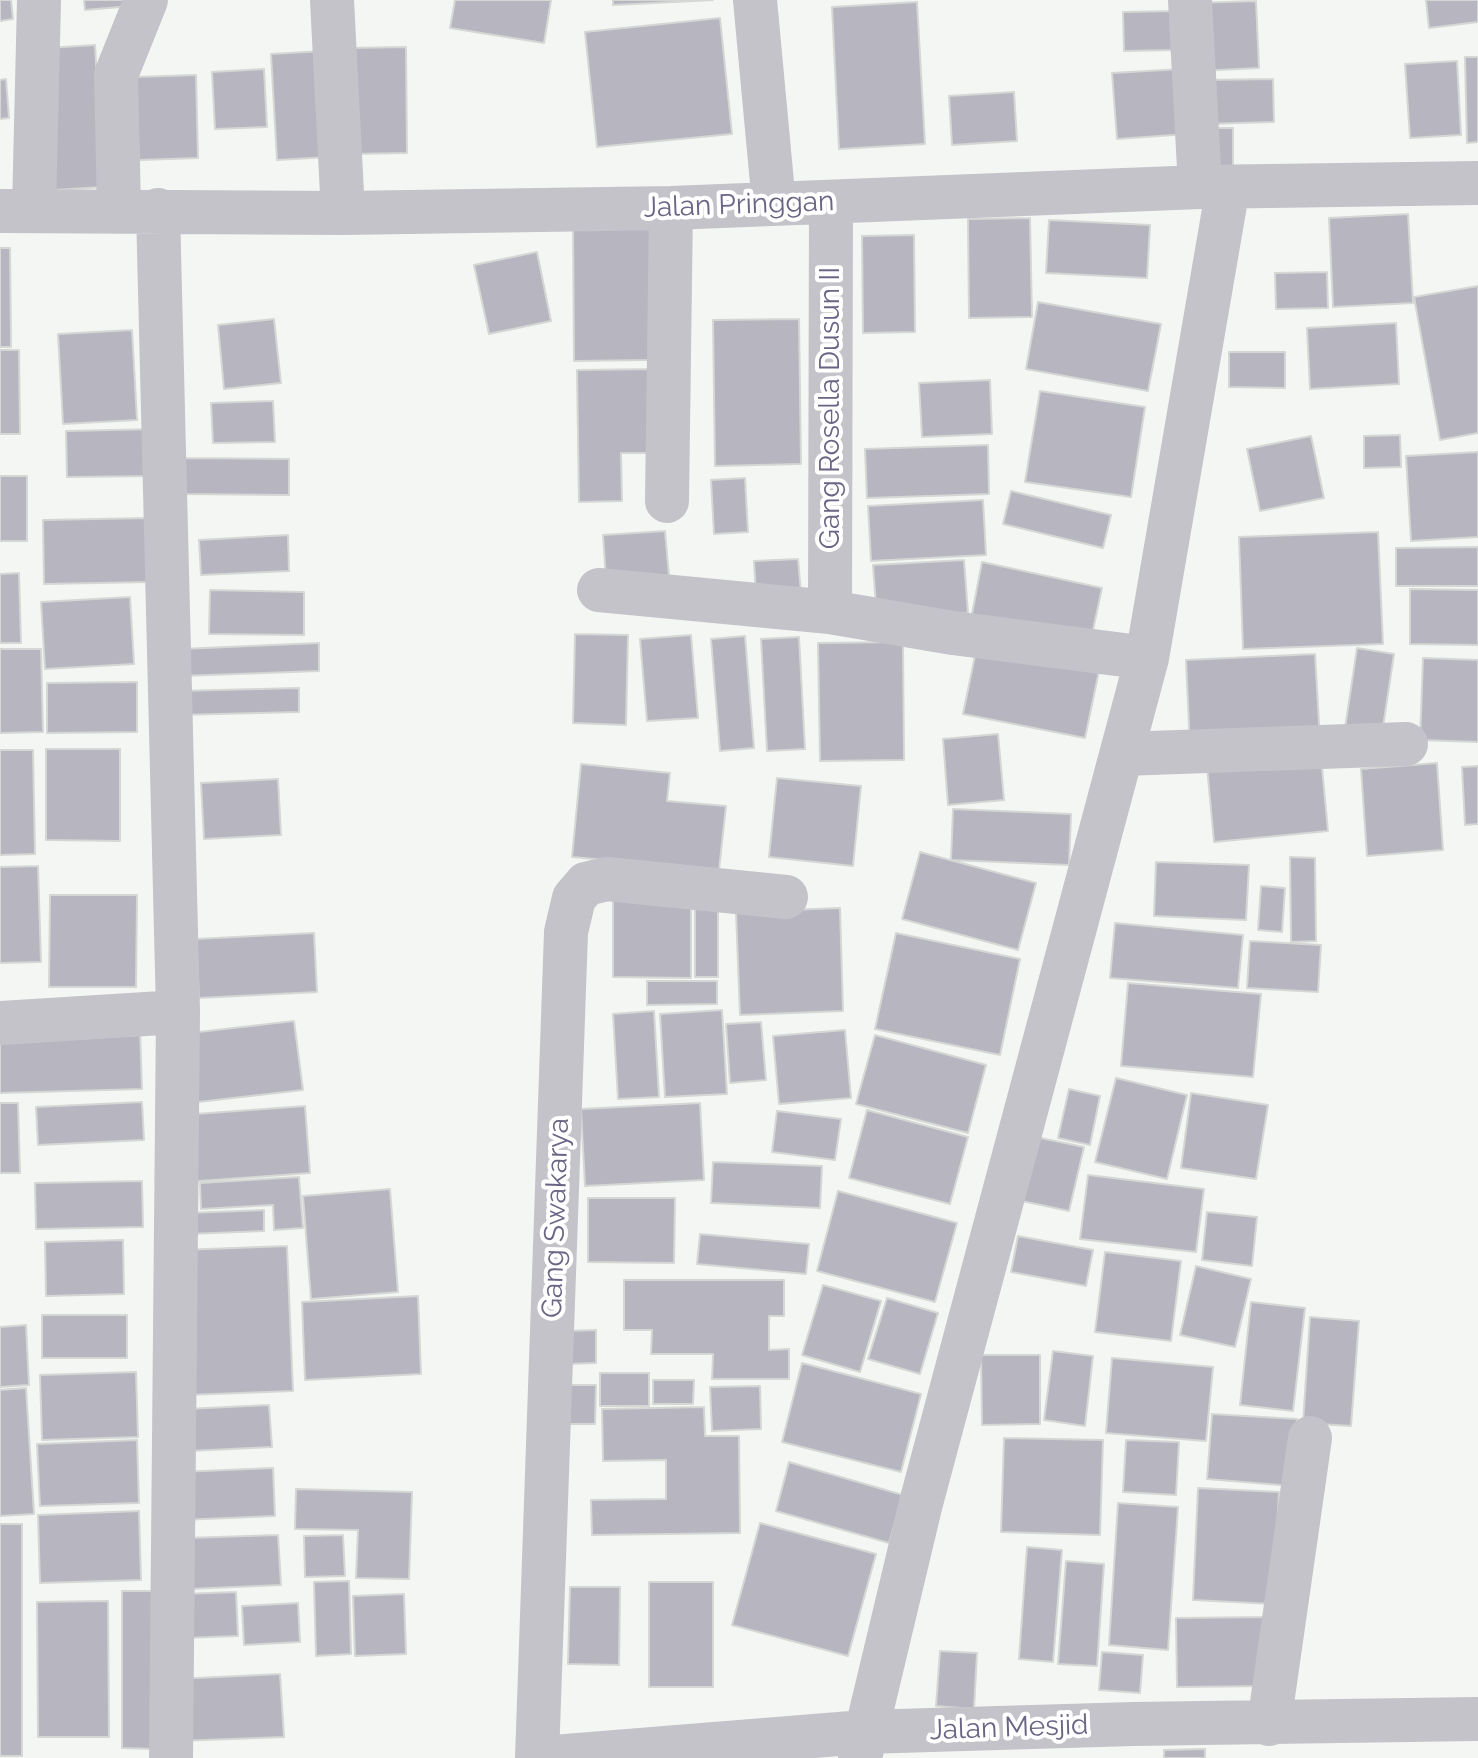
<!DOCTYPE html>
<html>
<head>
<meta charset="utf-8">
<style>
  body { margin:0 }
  canvas { display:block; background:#f3f6f2 }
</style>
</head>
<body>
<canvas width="1478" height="1758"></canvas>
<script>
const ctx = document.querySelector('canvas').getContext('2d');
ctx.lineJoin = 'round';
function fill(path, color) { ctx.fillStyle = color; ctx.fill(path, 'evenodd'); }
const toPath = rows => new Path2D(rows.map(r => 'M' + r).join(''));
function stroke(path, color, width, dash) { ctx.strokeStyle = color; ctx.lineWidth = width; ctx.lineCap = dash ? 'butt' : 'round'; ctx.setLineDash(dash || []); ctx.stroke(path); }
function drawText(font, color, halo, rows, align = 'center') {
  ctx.font = font + ' Raleway,sans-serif'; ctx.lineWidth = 8; ctx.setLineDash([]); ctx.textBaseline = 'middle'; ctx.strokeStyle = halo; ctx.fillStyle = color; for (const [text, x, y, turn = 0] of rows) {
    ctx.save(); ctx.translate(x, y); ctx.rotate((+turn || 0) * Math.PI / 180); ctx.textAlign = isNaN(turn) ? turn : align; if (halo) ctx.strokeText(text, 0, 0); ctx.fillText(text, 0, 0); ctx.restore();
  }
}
const building = toPath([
  [0,0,11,0,13,19,0,21,0,0],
  [84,0,144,0,144,5,85,10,84,0],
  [455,0,551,0,544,43,450,28,455,0],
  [613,0,713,0,613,5,613,0],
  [1426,0,1478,0,1478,22,1429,28,1426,0],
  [1256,1,1259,68,1197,71,1194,3,1256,1],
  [917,2,925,144,839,149,832,7,917,2],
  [1175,11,1176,50,1124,51,1123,12,1175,11],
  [720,18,732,134,597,147,585,32,720,18],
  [95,45,103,187,55,190,47,48,95,45],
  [406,47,407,153,350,154,349,48,406,47],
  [323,51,329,157,277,160,271,54,323,51],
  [1465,57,1478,57,1478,142,1467,143,1465,57],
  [1457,61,1461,135,1410,138,1405,64,1457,61],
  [264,69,267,127,215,129,212,72,264,69],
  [1182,69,1187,134,1117,139,1112,73,1182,69],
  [196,75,198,158,139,160,135,77,196,75],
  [6,79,9,118,0,119,0,80,6,79],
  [1273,79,1274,122,1206,124,1205,80,1273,79],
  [1014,92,1017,141,952,145,949,96,1014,92],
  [1207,128,1233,128,1233,168,1207,168,1207,128],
  [1408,214,1413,303,1333,307,1329,218,1408,214],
  [1030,218,1032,317,969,318,968,219,1030,218],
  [1049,220,1150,225,1147,278,1046,273,1049,220],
  [651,224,652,360,574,361,573,225,651,224],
  [914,235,915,332,863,333,862,236,914,235],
  [0,248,10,248,11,347,0,347,0,248],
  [537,252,551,321,489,334,474,265,537,252],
  [1327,272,1328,308,1276,309,1275,273,1327,272],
  [1478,286,1478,433,1440,440,1414,297,1478,286],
  [1038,302,1161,324,1148,391,1026,369,1038,302],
  [274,319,281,383,224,389,218,325,274,319],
  [799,319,801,464,715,466,713,320,799,319],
  [1396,323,1399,384,1310,389,1307,328,1396,323],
  [132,330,137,420,63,424,58,334,132,330],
  [0,350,19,350,20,434,0,434,0,350],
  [1229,352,1285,352,1285,388,1229,387,1229,352],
  [659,369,660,453,621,453,622,501,579,502,577,370,659,369],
  [990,380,992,434,922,437,919,383,990,380],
  [1040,391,1145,407,1131,497,1025,482,1040,391],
  [273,401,275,442,213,443,211,403,273,401],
  [157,429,158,476,67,477,66,431,157,429],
  [1400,435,1401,467,1364,468,1364,436,1400,435],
  [1311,436,1324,498,1260,511,1247,449,1311,436],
  [988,445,989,494,867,498,865,449,988,445],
  [1478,452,1478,537,1411,541,1406,456,1478,452],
  [184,458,289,459,289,495,183,494,184,458],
  [0,476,27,476,27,541,0,541,0,476],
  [745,478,748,532,714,534,711,480,745,478],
  [1011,491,1111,515,1103,548,1003,524,1011,491],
  [983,500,986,555,871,561,868,506,983,500],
  [149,518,150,582,44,584,43,520,149,518],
  [665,531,669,576,606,580,603,535,665,531],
  [1378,532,1383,644,1243,649,1239,537,1378,532],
  [288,535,289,571,201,575,199,540,288,535],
  [1478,547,1478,586,1396,586,1396,548,1478,547],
  [798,559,801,593,756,596,754,561,798,559],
  [964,560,968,613,877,619,873,565,964,560],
  [982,562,1102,588,1090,644,971,619,982,562],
  [19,573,21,643,0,643,0,574,19,573],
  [1410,589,1478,590,1478,645,1410,644,1410,589],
  [210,590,304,592,304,635,209,634,210,590],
  [130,597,134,664,45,669,41,602,130,597],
  [575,634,628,635,626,725,573,723,575,634],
  [691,635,698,718,647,721,640,639,691,635],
  [745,636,754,748,720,751,711,639,745,636],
  [799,637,805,749,767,751,761,639,799,637],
  [978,641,1100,666,1085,738,963,714,978,641],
  [903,642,904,760,820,761,818,643,903,642],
  [319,643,319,671,181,676,181,649,319,643],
  [1357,648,1394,654,1381,740,1344,735,1357,648],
  [0,649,41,649,43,732,0,733,0,649],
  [1315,654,1320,740,1190,747,1186,660,1315,654],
  [1423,658,1478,660,1478,742,1420,740,1423,658],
  [137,682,137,732,47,733,47,683,137,682],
  [299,688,299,712,178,715,177,691,299,688],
  [998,734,1004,800,948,805,943,739,998,734],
  [46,749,120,749,120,841,46,840,46,749],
  [0,750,33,750,35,854,0,855,0,750],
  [1321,757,1328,831,1214,842,1207,767,1321,757],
  [1437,763,1443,850,1367,856,1361,769,1437,763],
  [581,764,670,773,667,801,726,806,719,870,572,857,581,764],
  [1478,766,1478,824,1465,825,1462,767,1478,766],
  [777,778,861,786,853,866,769,857,777,778],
  [278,779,281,835,204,839,201,783,278,779],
  [953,809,1071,814,1069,865,951,860,953,809],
  [920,852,1036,883,1018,950,902,919,920,852],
  [1290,857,1315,858,1316,941,1291,942,1290,857],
  [1156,862,1249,865,1246,920,1154,916,1156,862],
  [38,866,41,962,0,963,0,867,38,866],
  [1261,886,1285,888,1282,932,1258,930,1261,886],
  [613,893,691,894,691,978,613,977,613,893],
  [50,895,137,895,136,987,49,987,50,895],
  [695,904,718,904,718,977,695,977,695,904],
  [840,908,843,1011,740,1015,736,912,840,908],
  [1115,923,1243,935,1238,988,1110,978,1115,923],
  [314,933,317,992,199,998,196,939,314,933],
  [896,933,1020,959,1000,1055,875,1029,896,933],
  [1250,941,1321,945,1318,992,1247,988,1250,941],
  [647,981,717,981,717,1004,647,1005,647,981],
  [1128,983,1261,994,1253,1077,1121,1066,1128,983],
  [722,1010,727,1094,665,1097,660,1014,722,1010],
  [654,1011,659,1097,618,1099,613,1014,654,1011],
  [294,1021,303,1090,198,1102,190,1033,294,1021],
  [761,1022,766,1080,730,1083,726,1024,761,1022],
  [845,1030,851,1098,779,1104,773,1036,845,1030],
  [140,1031,142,1089,0,1093,0,1035,140,1031],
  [875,1035,986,1065,968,1133,856,1104,875,1035],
  [1116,1078,1187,1095,1167,1179,1095,1162,1116,1078],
  [1069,1089,1100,1096,1090,1145,1058,1138,1069,1089],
  [1191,1093,1268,1105,1256,1179,1181,1168,1191,1093],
  [142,1102,144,1140,38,1145,36,1107,142,1102],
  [0,1103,18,1103,20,1173,0,1173,0,1103],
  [700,1103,704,1180,585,1186,581,1109,700,1103],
  [305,1106,310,1173,186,1182,182,1115,305,1106],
  [867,1110,968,1137,950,1204,849,1178,867,1110],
  [777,1111,841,1119,835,1160,772,1152,777,1111],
  [1036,1137,1084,1147,1069,1211,1022,1201,1036,1137],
  [713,1162,822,1166,820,1208,711,1203,713,1162],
  [1088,1175,1204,1189,1196,1252,1080,1239,1088,1175],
  [299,1177,303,1228,274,1230,273,1205,201,1209,200,1183,299,1177],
  [142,1181,143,1227,36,1229,35,1183,142,1181],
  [390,1189,398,1292,311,1299,303,1196,390,1189],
  [838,1191,957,1223,935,1302,817,1271,838,1191],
  [588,1198,675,1198,674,1263,588,1262,588,1198],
  [264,1210,264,1231,189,1234,188,1213,264,1210],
  [1207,1212,1257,1217,1252,1266,1202,1260,1207,1212],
  [700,1234,809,1244,806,1274,697,1264,700,1234],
  [1018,1236,1093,1250,1086,1286,1011,1272,1018,1236],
  [123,1240,124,1294,46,1296,45,1242,123,1240],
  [287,1246,293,1391,186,1395,180,1250,287,1246],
  [1105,1252,1181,1261,1171,1341,1095,1332,1105,1252],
  [1196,1266,1251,1279,1235,1347,1180,1335,1196,1266],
  [624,1280,784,1280,784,1316,769,1316,769,1350,789,1349,789,1379,712,1379,713,1354,651,1354,652,1330,624,1330,624,1280],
  [823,1285,881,1301,860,1372,802,1355,823,1285],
  [418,1296,421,1374,305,1380,302,1302,418,1296],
  [887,1298,938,1313,920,1374,868,1359,887,1298],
  [1251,1302,1305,1308,1293,1411,1240,1405,1251,1302],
  [42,1315,127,1315,127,1358,42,1358,42,1315],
  [1310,1317,1359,1321,1351,1426,1303,1423,1310,1317],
  [26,1325,29,1385,0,1387,0,1327,26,1325],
  [596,1330,596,1363,567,1364,567,1331,596,1330],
  [1053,1351,1093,1356,1085,1426,1044,1420,1053,1351],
  [981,1355,1040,1355,1040,1424,982,1425,981,1355],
  [1112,1358,1213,1367,1206,1441,1106,1433,1112,1358],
  [802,1363,921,1394,901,1472,782,1442,802,1363],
  [136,1372,138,1437,42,1440,40,1375,136,1372],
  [600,1373,649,1373,649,1406,600,1406,600,1373],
  [653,1380,694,1380,693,1404,653,1404,653,1380],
  [567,1385,596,1385,595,1424,567,1424,567,1385],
  [760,1386,761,1429,712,1431,710,1387,760,1386],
  [26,1388,34,1514,0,1516,0,1390,26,1388],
  [269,1405,272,1447,189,1451,186,1409,269,1405],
  [704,1407,705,1436,739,1436,740,1533,592,1535,591,1500,666,1499,666,1460,603,1461,602,1409,704,1407],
  [1212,1414,1297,1419,1292,1486,1207,1479,1212,1414],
  [1004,1438,1103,1440,1100,1535,1001,1532,1004,1438],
  [137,1440,139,1503,40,1506,37,1444,137,1440],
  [1126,1440,1179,1442,1176,1495,1123,1492,1126,1440],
  [789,1462,903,1495,889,1543,776,1511,789,1462],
  [273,1468,275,1516,181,1520,179,1472,273,1468],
  [1198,1488,1279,1492,1273,1604,1193,1600,1198,1488],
  [296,1489,412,1492,409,1579,356,1578,358,1530,295,1529,296,1489],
  [1118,1503,1178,1507,1168,1650,1109,1645,1118,1503],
  [139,1511,141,1580,40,1583,38,1515,139,1511],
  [760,1523,876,1554,848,1656,732,1625,760,1523],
  [0,1524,22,1524,22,1756,0,1756,0,1524],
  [278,1535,281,1585,189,1589,187,1538,278,1535],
  [343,1535,345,1576,305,1577,304,1536,343,1535],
  [1027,1547,1062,1550,1053,1662,1019,1659,1027,1547],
  [1066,1561,1104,1564,1097,1666,1058,1664,1066,1561],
  [349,1581,351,1654,316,1656,314,1582,349,1581],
  [649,1582,713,1582,713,1687,649,1687,649,1582],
  [570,1587,620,1587,619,1665,568,1664,570,1587],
  [122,1591,154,1591,154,1749,122,1748,122,1591],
  [236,1592,238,1636,184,1638,182,1594,236,1592],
  [404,1594,406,1654,355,1656,353,1596,404,1594],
  [108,1601,109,1737,38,1737,37,1602,108,1601],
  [298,1603,300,1642,244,1645,242,1606,298,1603],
  [1270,1617,1270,1686,1177,1687,1176,1618,1270,1617],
  [940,1651,977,1653,974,1709,936,1706,940,1651],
  [1102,1652,1143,1655,1140,1693,1099,1690,1102,1652],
  [280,1674,284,1737,178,1741,175,1679,280,1674],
  [1205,1749,1205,1758,1164,1758,1164,1750,1205,1749]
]);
fill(building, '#b6b5c0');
stroke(building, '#d5d7d5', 2);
stroke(toPath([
  [332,0,343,213],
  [755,0,774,204],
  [1190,0,1200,187],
  [34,210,39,0],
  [119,210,116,75,146,0],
  [158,210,178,1012,171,1758],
  [0,211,343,213,671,208,1200,187,1478,183],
  [667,501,671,208],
  [599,590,830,612,953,633,1147,658],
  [830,612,831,203],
  [1122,754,1406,744],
  [0,1023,178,1012],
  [1269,1724,1310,1438],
  [537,1758,566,932,574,898,586,884,607,879,786,897],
  [541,1758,864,1732,1133,1724,1478,1719],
  [860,1758,921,1503,1147,658,1228,187]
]), '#c5c3ca', 44);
drawText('28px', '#6b6484', '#fff', [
  ["Jalan Pringgan",739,205,-2],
  ["Gang Rosella Dusun II",831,408,-90],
  ["Gang Swakarya",556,1218,-88],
  ["Jalan Mesjid",1009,1728,-2]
]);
</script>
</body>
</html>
